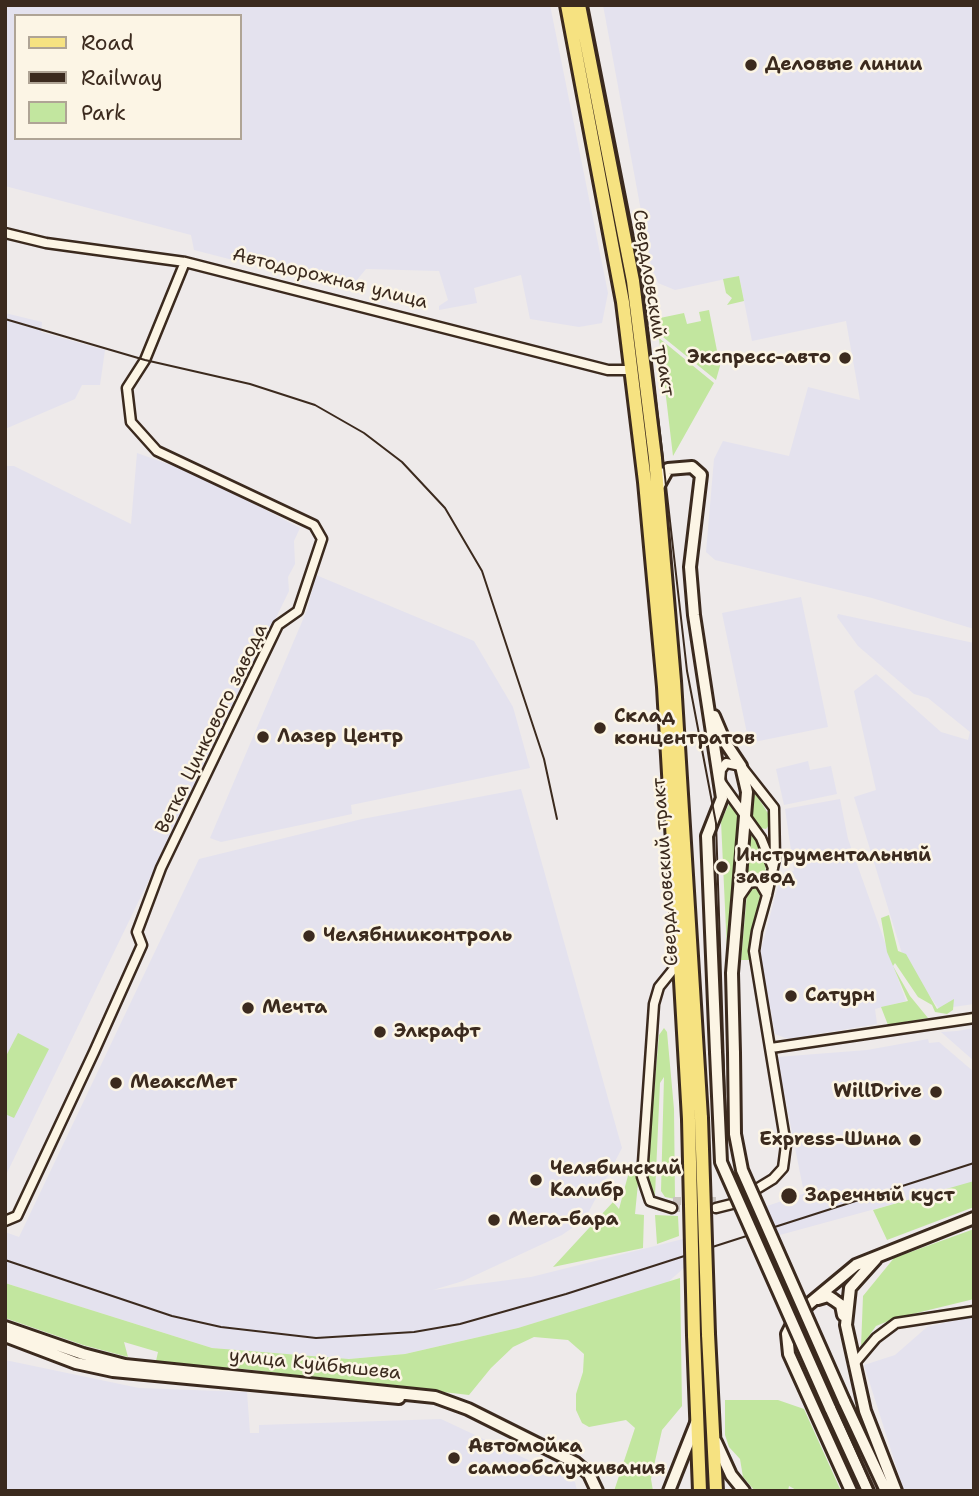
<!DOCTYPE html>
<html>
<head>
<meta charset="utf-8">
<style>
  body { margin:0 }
  #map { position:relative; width:979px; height:1496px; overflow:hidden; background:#eeeaea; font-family:"Shantell Sans",sans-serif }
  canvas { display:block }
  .frame { position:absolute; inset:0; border:7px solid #3b2a1e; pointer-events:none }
  .legend { position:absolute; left:14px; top:14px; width:228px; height:126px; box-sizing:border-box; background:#fcf5e5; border:2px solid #afa495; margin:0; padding:9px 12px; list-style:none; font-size:21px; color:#3b2a1e }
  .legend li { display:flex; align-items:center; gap:14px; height:35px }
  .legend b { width:35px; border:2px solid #afa495 }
</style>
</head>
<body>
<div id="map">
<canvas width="979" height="1496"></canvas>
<div class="frame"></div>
<ul class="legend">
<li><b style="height:9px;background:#f6e281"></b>Road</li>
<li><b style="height:9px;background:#3b2a1e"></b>Railway</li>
<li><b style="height:19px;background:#c2e69f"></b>Park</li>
</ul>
</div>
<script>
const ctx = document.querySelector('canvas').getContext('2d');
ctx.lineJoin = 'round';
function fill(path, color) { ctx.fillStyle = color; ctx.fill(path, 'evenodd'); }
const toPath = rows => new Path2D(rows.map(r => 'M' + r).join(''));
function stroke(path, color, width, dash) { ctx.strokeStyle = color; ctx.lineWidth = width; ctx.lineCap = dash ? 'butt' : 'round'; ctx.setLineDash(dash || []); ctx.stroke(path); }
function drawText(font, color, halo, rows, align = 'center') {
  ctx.font = font + ' "Shantell Sans",sans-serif'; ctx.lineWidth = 5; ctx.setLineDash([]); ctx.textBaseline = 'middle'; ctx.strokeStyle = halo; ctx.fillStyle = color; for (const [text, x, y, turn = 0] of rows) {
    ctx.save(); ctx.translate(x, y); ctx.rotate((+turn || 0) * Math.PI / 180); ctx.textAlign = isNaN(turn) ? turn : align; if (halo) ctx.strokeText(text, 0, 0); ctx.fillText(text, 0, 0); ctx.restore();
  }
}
fill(toPath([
  [5,5,550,5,608,293,602,323,579,327,530,319,521,275,474,288,477,303,439,310,439,306,448,300,439,271,366,269,356,281,229,259,194,250,191,235,5,186],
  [16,16,240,16,240,138,16,138],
  [603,5,974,5,974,629,872,598,715,560,706,552,714,459,723,441,789,456,808,387,860,400,846,321,752,341,739,276,675,290,658,283,651,265],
  [5,313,42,322,41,332,105,350,100,385,82,385,75,399,5,429],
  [137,453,199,475,300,528,294,541,295,564,288,577,289,591,5,1177,5,466,14,466,131,524],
  [316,575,474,641,513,707,530,768,351,805,352,814,221,842,210,838,307,610],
  [801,597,828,727,749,743,722,613],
  [838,614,974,643,974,1004,939,1009,904,960,854,797,876,790,854,691,876,674,941,732,968,740,970,732,928,698,914,694,858,646,837,617],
  [808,761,810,770,831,766,837,794,784,805,776,769],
  [521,789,622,1148,585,1219,562,1235,463,1281,433,1290,531,1277,683,1239,686,1266,666,1284,518,1328,405,1354,349,1359,212,1348,5,1283,5,1232,19,1237,199,859,362,819],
  [840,799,848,839,906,1001,875,1009,877,1024,788,1039,775,1034,760,954,781,874,794,871,785,809],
  [974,1028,974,1061,941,1032,957,1031],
  [928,1039,929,1043,939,1042,974,1072,974,1182,776,1236,761,1208,836,1183,804,1193,777,1057,867,1050],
  [974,1316,974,1491,904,1491,864,1365,895,1355,927,1327],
  [5,1360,139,1388,247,1392,250,1433,259,1433,259,1425,441,1419,575,1482,577,1491,5,1491]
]), '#e4e2ee');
fill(toPath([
  [739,276,744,301,727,305,732,298,726,293,723,279],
  [709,310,720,366,716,380,658,333,662,333,660,318,684,313,687,324,701,321,699,312],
  [659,338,714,383,673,456],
  [752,788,769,815,769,825,766,829,761,828,752,816],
  [730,802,741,818,727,951,721,821],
  [750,829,766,857,765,882,752,878,744,882],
  [757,887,761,893,750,936,750,960,741,960,747,894,750,888],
  [889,915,898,951,906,954,937,1009,954,999,953,1010,947,1014,935,1012,932,1005,918,997,895,963,893,966,910,996,928,1018,888,1025,881,1007,908,1001,887,952,881,918],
  [664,1028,667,1032,674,1109,675,1199,665,1197,661,1191,664,1077,660,1083,655,1195,650,1196,646,1183,659,1035],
  [18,1033,49,1049,14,1118,5,1114,5,1058],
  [630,1168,639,1173,635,1214,644,1215,643,1248,553,1267,613,1202,619,1209],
  [974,1181,974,1207,887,1240,873,1210],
  [655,1215,678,1216,679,1236,657,1244],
  [974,1229,974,1299,896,1318,876,1326,861,1347,863,1296,894,1258],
  [680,1278,682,1406,662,1430,651,1479,653,1491,614,1491,635,1428,626,1420,589,1427,582,1423,576,1410,576,1394,583,1372,584,1354,568,1340,534,1337,513,1347,491,1368,469,1395,235,1368,179,1368,156,1361,158,1352,124,1342,128,1357,83,1345,5,1318,5,1283,212,1348,349,1359,405,1354,518,1328],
  [725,1400,778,1400,804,1409,841,1491,798,1491,789,1486,788,1491,755,1491,743,1477,740,1459,729,1447,725,1435]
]), '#c2e69f');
stroke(toPath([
  [673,1201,716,1201],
  [672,1208,716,1208]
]), '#cac4c1', 8, [8, 4]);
const street = toPath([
  [5,233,46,243,185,262,608,370,632,370],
  [740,896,749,883,755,882,760,883,767,895],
  [771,1048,974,1018],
  [672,1208,650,1201,642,1177,654,1004,659,987,680,961],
  [716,1208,732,1204,773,1179,783,1168,786,1145,754,951,757,931,767,895,775,859,774,808,741,766,726,763,721,770,720,781,761,838,773,868],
  [5,1221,17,1216,94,1052,142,945,137,932,161,868,278,625,298,611,322,539,314,525,157,451,131,422,127,388,145,360,185,262],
  [854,1364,876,1338,896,1323,974,1311]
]);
const secondary = toPath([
  [658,487,668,469,692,467,701,475,690,567,694,615,722,798,707,836,716,1052],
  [714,716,725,742,741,766,747,792,732,973,734,1053],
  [876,1259,850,1288,846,1325,865,1411,896,1491],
  [818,1299,828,1296,834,1300,841,1305,843,1315],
  [5,1327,83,1354,125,1365,435,1397,468,1409,576,1463,589,1474,597,1491],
  [5,1336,76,1363,113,1371,399,1398],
  [844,1401,886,1491],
  [830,1408,868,1491],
  [716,1442,731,1475,744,1491],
  [669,1491,696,1423],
  [851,1491,789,1354,787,1334,794,1320,809,1304,856,1265,974,1218]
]);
const primary = toPath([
  [567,5,623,302,645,482,664,687,689,1119],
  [579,5,633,281,655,458,674,681,701,1118],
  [708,1334,716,1491],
  [694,1335,700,1491]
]);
stroke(street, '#3b2a1e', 13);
stroke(secondary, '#3b2a1e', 16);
stroke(primary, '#3b2a1e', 18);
stroke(street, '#fcf5e5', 8);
stroke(secondary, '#fcf5e5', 10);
stroke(primary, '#f6e281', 12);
stroke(toPath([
  [588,5,643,283,687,671,716,823,727,1160,874,1491]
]), '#3b2a1e', 2);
stroke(toPath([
  [5,319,145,360,250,384,315,405,364,433,402,462,445,508,482,571,544,759,557,819],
  [5,1260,172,1316,221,1327,316,1338,414,1332,460,1324,566,1294,974,1163]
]), '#3b2a1e', 2);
const secondaryBridge = toPath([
  [716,1052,721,1162,830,1408],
  [734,1053,735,1134,742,1170,844,1401]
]);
const primaryBridge = toPath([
  [701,1118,708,1334],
  [689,1119,694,1335]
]);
stroke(secondaryBridge, '#3b2a1e', 16, []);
stroke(primaryBridge, '#3b2a1e', 18, []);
stroke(secondaryBridge, '#fcf5e5', 10);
stroke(primaryBridge, '#f6e281', 12);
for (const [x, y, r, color] of [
  [751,65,7,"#3b2a1e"],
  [845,358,7,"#3b2a1e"],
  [600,728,7,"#3b2a1e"],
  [263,737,7,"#3b2a1e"],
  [722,867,7,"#3b2a1e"],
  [309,936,7,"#3b2a1e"],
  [791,996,7,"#3b2a1e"],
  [248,1008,7,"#3b2a1e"],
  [380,1032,7,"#3b2a1e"],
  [116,1083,7,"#3b2a1e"],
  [936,1092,7,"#3b2a1e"],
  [915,1140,7,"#3b2a1e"],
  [536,1180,7,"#3b2a1e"],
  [789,1196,9,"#3b2a1e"],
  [494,1220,7,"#3b2a1e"],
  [454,1458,7,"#3b2a1e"]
]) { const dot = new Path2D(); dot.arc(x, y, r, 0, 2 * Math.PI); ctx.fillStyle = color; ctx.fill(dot); stroke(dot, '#fcf5e5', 2.5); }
drawText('bold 19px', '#3b2a1e', '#fcf5e5', [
  ["Деловые линии",765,65],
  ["Экспресс-авто",831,358,"right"],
  ["Склад",614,717],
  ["концентратов",614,739],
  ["Лазер Центр",277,737],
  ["Инструментальный",736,856],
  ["завод",736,878],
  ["Челябнииконтроль",323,936],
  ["Сатурн",805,996],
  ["Мечта",262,1008],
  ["Элкрафт",394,1032],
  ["МеаксМет",130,1083],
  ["WillDrive",922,1092,"right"],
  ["Express-Шина",901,1140,"right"],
  ["Челябинский",550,1169],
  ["Калибр",550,1191],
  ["Заречный куст",805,1196],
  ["Мега-бара",508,1220],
  ["Автомойка",468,1447],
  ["самообслуживания",468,1469]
], 'left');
drawText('19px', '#3b2a1e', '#fcf5e5', [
  ["Автодорожная улица",330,279,14],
  ["Свердловский тракт",653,303,81],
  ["Ветка Цинкового завода",212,729,-64],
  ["Свердловский тракт",666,872,-94],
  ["улица Куйбышева",315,1365,6]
]);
</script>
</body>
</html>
